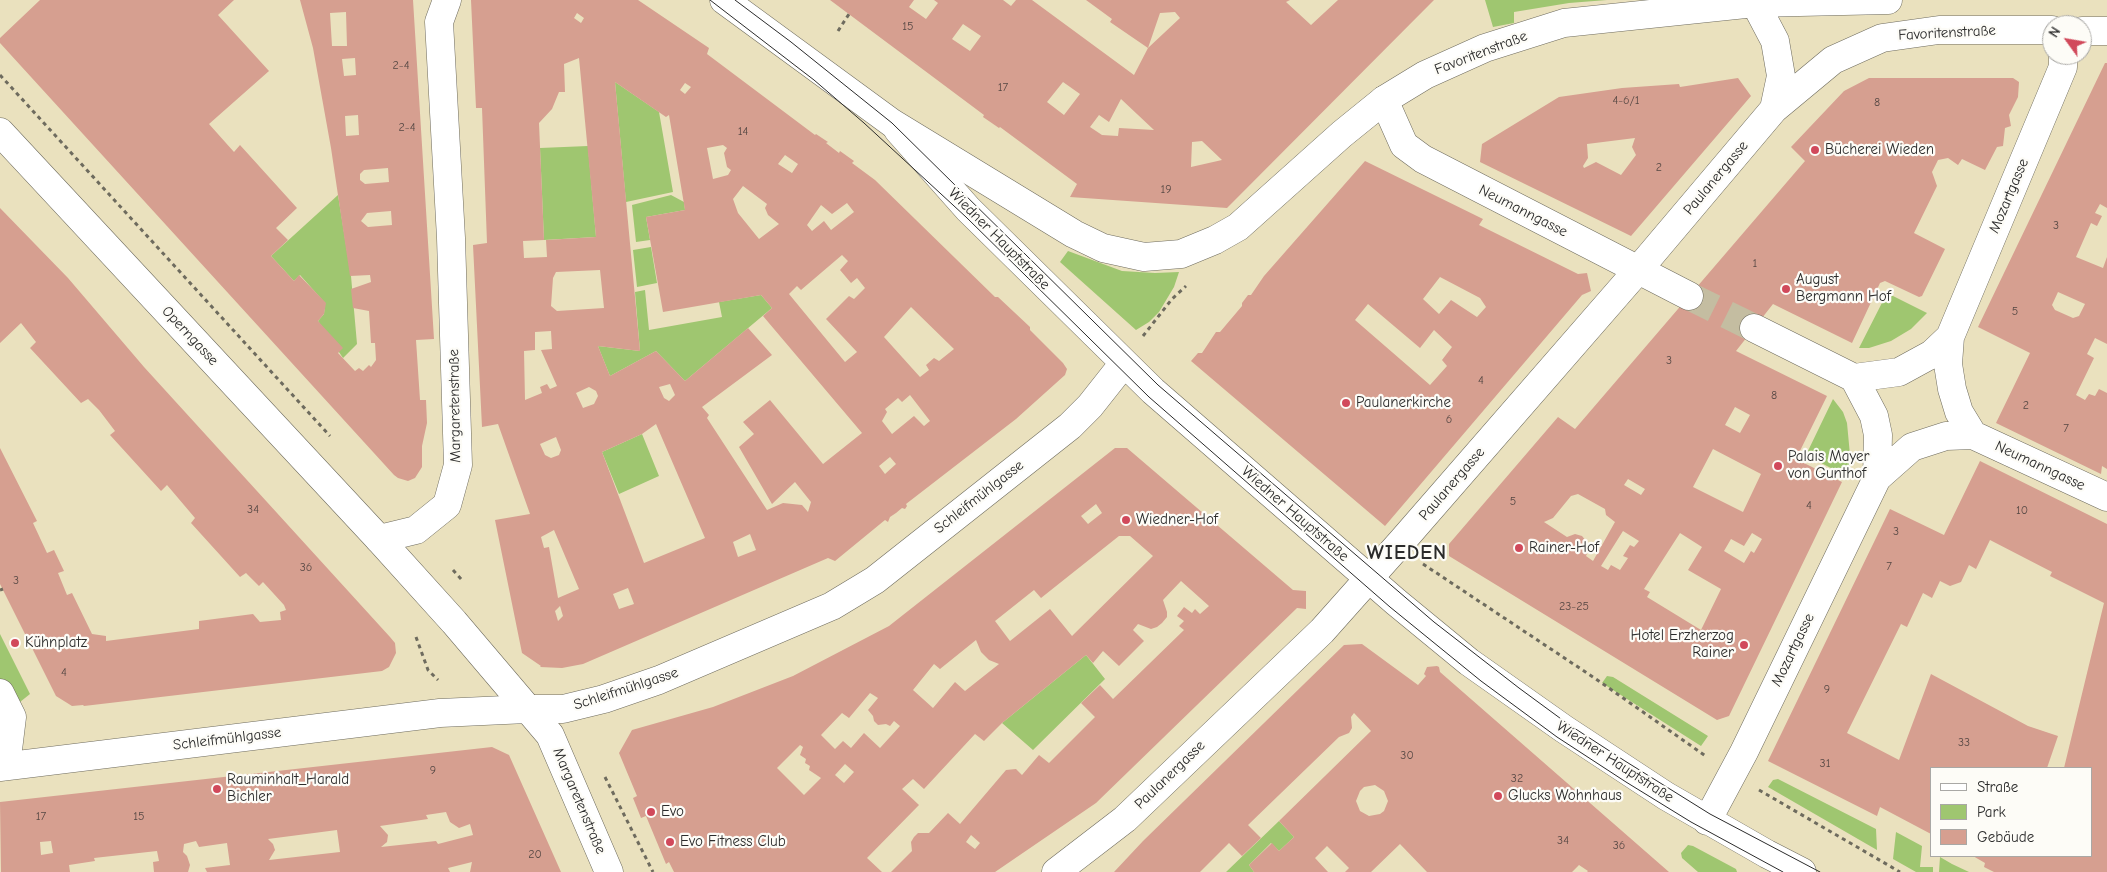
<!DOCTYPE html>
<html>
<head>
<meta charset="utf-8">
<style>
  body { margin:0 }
  #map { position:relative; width:2107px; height:872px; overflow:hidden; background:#eae1be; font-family:"Comic Neue",sans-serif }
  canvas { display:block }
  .legend { position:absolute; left:1930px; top:767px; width:162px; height:90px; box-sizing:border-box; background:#fdfcf7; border:1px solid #a9a8a5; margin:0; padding:6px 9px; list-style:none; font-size:15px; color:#2b2b2b }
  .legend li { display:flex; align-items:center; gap:10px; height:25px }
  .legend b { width:25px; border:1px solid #a9a8a5 }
  .north { position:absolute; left:2042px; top:15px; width:50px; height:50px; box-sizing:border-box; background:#fdfcf7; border:1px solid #a9a8a5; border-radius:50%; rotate:302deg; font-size:14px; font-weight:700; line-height:20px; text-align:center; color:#2b2b2b }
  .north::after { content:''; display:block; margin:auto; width:18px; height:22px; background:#d1495b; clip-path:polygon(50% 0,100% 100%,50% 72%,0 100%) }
</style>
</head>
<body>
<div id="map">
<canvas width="2107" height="872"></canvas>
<ul class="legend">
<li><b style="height:6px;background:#fff"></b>Straße</li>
<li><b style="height:14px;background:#9fc670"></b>Park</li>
<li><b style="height:14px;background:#d69f90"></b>Gebäude</li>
</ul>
<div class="north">N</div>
</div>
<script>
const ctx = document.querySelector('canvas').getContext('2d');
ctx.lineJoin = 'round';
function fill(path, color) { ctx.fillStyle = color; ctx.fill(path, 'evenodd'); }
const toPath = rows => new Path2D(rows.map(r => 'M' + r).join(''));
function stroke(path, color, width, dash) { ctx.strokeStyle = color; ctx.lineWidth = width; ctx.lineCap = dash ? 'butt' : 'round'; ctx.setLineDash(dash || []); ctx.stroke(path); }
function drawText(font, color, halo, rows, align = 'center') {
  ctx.font = font + ' "Comic Neue",sans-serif'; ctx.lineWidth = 4.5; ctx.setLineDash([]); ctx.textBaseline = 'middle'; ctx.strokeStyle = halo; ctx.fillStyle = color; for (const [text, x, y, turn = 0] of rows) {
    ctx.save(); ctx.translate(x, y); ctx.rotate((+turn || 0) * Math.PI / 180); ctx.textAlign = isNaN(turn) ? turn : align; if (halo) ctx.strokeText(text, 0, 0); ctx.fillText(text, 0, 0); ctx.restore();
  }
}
fill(toPath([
  [1485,0,1607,0,1569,3,1514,12,1514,23,1493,27],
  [615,82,659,112,673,192,626,202],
  [588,146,596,237,544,240,540,148],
  [338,195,351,276,357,344,343,358,318,321,324,314,325,303,300,275,294,281,271,256],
  [671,195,684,202,685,210,646,217,650,240,636,242,632,205],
  [651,247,657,283,637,287,633,250],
  [1068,251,1122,271,1155,273,1179,272,1174,287,1159,312,1149,322,1136,330,1060,262],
  [645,290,649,330,722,317,719,302,761,295,772,308,685,381,656,351,610,376,598,346,640,351,635,292],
  [1887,293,1927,313,1911,329,1891,341,1869,348,1859,348],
  [1833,399,1843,412,1847,423,1850,455,1850,465,1846,476,1806,455],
  [642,434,659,476,619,494,602,452],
  [0,634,30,694,0,718],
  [1086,655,1105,679,1033,750,1002,723],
  [1607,676,1613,677,1708,736,1701,746,1602,683],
  [1778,779,1876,829,1877,850,1768,787,1773,780],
  [1279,821,1294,837,1279,851,1271,843,1249,865,1254,872,1226,872],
  [1896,832,1922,846,1920,867,1933,867,1933,872,1916,872,1893,859],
  [1688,845,1693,846,1736,869,1737,872,1698,872,1682,858,1681,853],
  [1940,857,1952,864,1969,872,1939,872]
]), '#9fc670');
fill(toPath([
  [40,0,234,0,218,15,269,71,209,124,234,152,240,145,297,208,276,228,288,240,271,256,294,281,299,275,326,303,324,314,318,321,343,348,338,353,355,371,359,368,363,371,369,365,371,367,376,360,375,343,371,343,369,311,353,308,351,289,371,282,370,275,350,276,331,148,313,48,300,0,413,0,434,339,416,340,420,400,426,400,427,423,422,446,422,467,415,478,408,481,398,478,394,475,0,43,0,38],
  [346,12,347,46,332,46,330,13],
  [355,58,356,75,344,76,342,59],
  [358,115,359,135,346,136,345,116],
  [388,168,389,182,365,184,360,180,360,174,364,170],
  [391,211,392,225,368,227,361,221,367,213],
  [471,0,638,0,709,48,707,54,815,135,816,134,828,142,826,143,839,153,840,151,854,161,852,163,875,180,995,297,998,297,1030,327,1030,330,1063,363,1067,369,1065,375,1016,419,906,504,907,506,905,509,902,508,896,513,890,517,888,522,885,520,835,561,828,558,583,664,562,668,540,667,541,666,522,653,495,520,530,514,498,424,482,427,473,245,487,243,482,108,476,108],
  [577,13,584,18,581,23,574,18],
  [579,58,596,237,546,240,547,257,524,258,523,241,544,240,539,123,552,109,559,92,565,92,564,64],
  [615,82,666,117,669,115,685,210,646,217,663,312,761,295,772,308,763,316,862,433,823,464,770,400,743,422,754,434,739,447,772,504,795,482,811,502,808,512,802,505,783,503,767,510,707,418,709,415,702,407,772,355,748,328,685,381,656,351,610,376,598,346,640,351],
  [685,83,691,87,685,94,680,90],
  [723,145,727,148,724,153,727,167,731,170,728,175,713,179,707,148],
  [785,155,798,164,792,173,778,164],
  [743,186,767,204,765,208,768,215,779,224,759,239,738,213,733,199],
  [847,203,854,212,831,230,824,221,812,231,807,225,821,205,832,214],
  [842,255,848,261,840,270,851,283,857,278,865,288,854,299,849,296,826,319,857,352,845,362,789,294,797,286,801,290],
  [600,270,604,308,557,311,551,306,553,278,556,272],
  [911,307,954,349,939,361,934,358,926,365,929,370,920,377,884,337],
  [551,331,552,349,541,350,557,386,550,389,547,384,540,387,542,393,525,400,524,351,535,350,535,332],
  [670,384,675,395,669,401,664,398,659,387],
  [589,387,596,391,598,396,594,404,583,408,576,393],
  [910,395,930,421,924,426,914,416,892,434,882,421,887,412,885,409,898,398,902,402],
  [656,424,705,538,644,563,602,452,642,434],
  [556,437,561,450,559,455,551,458,545,455,540,444],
  [890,457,896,464,885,474,879,466],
  [554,530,579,589,558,598,549,547,544,548,541,537],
  [750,534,756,550,738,557,733,542],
  [628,588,634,604,619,609,613,594],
  [560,606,563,616,558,621,555,611],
  [830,0,914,0,909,7,926,19,938,3,934,0,1003,0,1011,6,1016,0,1032,0,1134,75,1148,48,1180,18,1175,12,1160,13,1148,48,1110,22,1112,19,1086,0,1290,0,1286,2,1311,25,1338,0,1434,0,1227,208,1070,197,1077,184,1000,127,999,128,983,117,984,115],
  [963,24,981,36,970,51,952,39],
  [1063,82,1080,94,1064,115,1047,102],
  [1121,99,1154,130,1119,128,1118,136,1102,135,1090,127,1099,115,1109,122],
  [1202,141,1222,160,1191,167,1192,142],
  [2105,63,2107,63,2107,208,2100,204,2095,213,2102,216,2097,226,2091,223,2076,257,2103,268,2107,257,2107,344,2095,338,2087,354,2094,358,2076,395,2085,400,2089,394,2095,396,2099,389,2107,393,2107,469,2102,466,2101,474,1996,423,2030,353,1978,327],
  [2058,292,2085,304,2079,316,2073,318,2055,310,2052,305],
  [1738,78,1751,96,1631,236,1480,162,1482,144,1559,97,1622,88,1679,84,1680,87],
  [1635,138,1632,147,1636,155,1621,175,1596,162,1584,168,1583,166,1588,158,1587,144],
  [1869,78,2013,78,2019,82,2018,97,2009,115,2011,126,2005,128,2003,146,1997,147,1985,170,1962,159,1958,165,1948,158,1938,160,1932,172,1937,186,1914,233,1945,249,1922,296,1919,297,1885,281,1880,283,1852,343,1773,304,1736,351,1827,396,1796,459,1842,482,1729,716,1717,720,1449,556,1449,544,1558,417,1575,429,1805,161,1791,147,1844,91],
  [1735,407,1750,415,1740,433,1725,425],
  [1713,449,1761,474,1743,512,1693,487],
  [1628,479,1645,489,1641,495,1624,485],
  [1578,494,1605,509,1606,515,1615,522,1593,561,1586,556,1589,549,1587,542,1582,536,1575,534,1567,537,1544,522,1553,518,1571,496],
  [1623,531,1639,541,1634,547,1630,545,1623,556,1628,558,1620,570,1611,565,1608,570,1601,566],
  [1680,533,1702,547,1688,570,1721,589,1701,630,1647,597,1650,592,1644,589],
  [1752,533,1762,539,1754,553,1751,551,1744,563,1724,551,1731,539,1744,546],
  [1365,161,1483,219,1479,225,1578,274,1587,273,1591,291,1582,295,1385,526,1191,361,1198,353,1202,353,1216,332,1220,332,1242,306,1242,303,1248,295,1251,295,1264,276],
  [1440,277,1480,298,1486,307,1477,317,1451,300,1439,314,1423,299],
  [1368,304,1420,348,1434,330,1452,347,1442,360,1447,366,1430,385,1355,320],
  [0,208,68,278,144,367,390,637,395,643,396,653,389,667,382,671,84,706,83,705,72,706,56,696,0,584,0,448,37,521,33,523,47,553,54,550,64,571,58,573,67,595,72,593,92,634,106,636,106,641,199,629,199,621,253,614,260,622,281,620,280,612,286,610,284,605,263,582,259,586,246,573,240,577,191,523,195,518,167,485,161,491,110,435,115,431,99,410,88,399,81,403,30,348,36,342,21,323,0,343],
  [1115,448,1127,448,1293,590,1306,591,1306,609,1297,608,1096,803,995,872,891,872,912,851,911,842,914,837,918,833,929,833,948,813,960,824,1006,770,1016,769,1022,775,1039,755,1049,763,1095,717,1081,703,1100,685,1113,699,1184,630,1179,626,1184,621,1177,616,1184,607,1192,613,1195,609,1200,614,1209,606,1181,581,1163,600,1167,612,1167,617,1162,623,1157,627,1151,629,1138,624,1133,630,1144,641,1119,666,1103,651,1093,663,1086,655,1002,723,984,741,975,734,924,789,913,779,902,789,919,805,867,858,882,872,674,872,669,862,666,864,646,816,641,818,633,798,637,796,619,753,632,730,713,707,793,676,889,626],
  [1096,504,1102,513,1088,524,1081,516],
  [1119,536,1130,536,1153,556,1072,636,1050,609,1010,641,995,621,1034,590,1041,598],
  [976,640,981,652,989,660,999,664,965,691,955,682,933,708,913,690,934,664,940,669],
  [870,693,878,698,868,710,873,716,874,721,878,725,886,724,890,726,894,721,900,726,880,748,864,733,851,748,843,741,835,749,821,735,842,713,849,718],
  [800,745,803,747,800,755,806,759,805,763,810,766,809,770,821,778,804,795,777,768],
  [845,764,854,772,844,783,835,775],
  [971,835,980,843,975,849,966,842],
  [1980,461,2107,524,2107,872,1994,872,1984,867,1985,863,1973,856,2091,856,2091,768,2064,768,2104,603,2050,576,2052,572,1990,540,1976,569,1969,565,1961,582,1950,586,1940,581,1932,598,1923,593,1907,627,1901,624,1847,733,1899,760,1931,674,2028,726,2058,736,2047,768,1931,768,1931,834,1880,807,1877,816,1768,761,1890,509,1944,535],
  [1362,644,1418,685,1426,676,1424,674,1427,667,1437,666,1439,667,1440,672,1669,872,1587,872,1588,871,1579,865,1572,872,1427,872,1400,844,1371,872,1345,872,1349,868,1327,846,1315,858,1328,872,1254,872,1249,865,1272,843,1279,851,1294,837,1279,821,1371,731,1354,713,1351,717,1352,728,1349,733,1339,737,1248,825,1261,838,1242,856,1229,843,1200,872,1114,872,1143,841,1344,645],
  [1375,785,1384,791,1388,801,1384,811,1380,814,1369,816,1360,811,1356,801,1360,791,1364,787],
  [492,747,509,755,561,872,470,872,472,862,448,868,450,872,207,872,205,868,230,865,227,843,199,847,196,841,184,844,183,852,187,856,190,865,188,872,154,872,153,862,159,861,157,851,94,858,95,861,69,865,70,872,1,872,0,802],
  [446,812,450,822,459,828,470,824,473,835,438,844,436,841,381,847,387,842,388,835,380,826,428,819,426,815],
  [337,830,340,852,269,860,275,850,273,844,268,839],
  [51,841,53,853,41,855,40,842]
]), '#d69f90');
stroke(toPath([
  [1689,296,1754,328]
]), '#c4bda1', 28, [28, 14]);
const minor = toPath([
  [1384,100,1404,145,1423,159,1689,296],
  [898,130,968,209,1153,391,1396,602,1469,662,1564,729,1666,796,1767,854,1802,872],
  [1754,328,1854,378],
  [1973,435,1959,412,1952,389,1948,364,1950,337,2063,67,2063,55],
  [1877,478,1878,435,1874,416,1854,378,1899,372,1932,354,1950,337],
  [379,539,416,530,447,505,458,465,451,238,439,22,447,0],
  [0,693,12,717,6,766],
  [0,767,440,713,527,709,563,709,604,699,659,680,832,606,875,580,1070,426,1090,406,1124,363],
  [1707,821,1744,752,1877,478,1912,447,1946,436,1973,435,2107,497]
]);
const major = toPath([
  [724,0,892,123,1074,234,1103,248,1144,257,1181,254,1215,240,1238,227,1342,134,1384,100,1425,75,1485,48,1564,23,1755,3,1888,0],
  [1755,3,1775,41,1781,76,1774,109],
  [2082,31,2107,31],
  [0,132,379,539,454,622,550,735,609,872],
  [1056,872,1125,819,1322,631,1403,540,1638,270,1774,109,1833,60,1882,38,1939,30,2052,30]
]);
stroke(minor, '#6e6b5e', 29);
stroke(major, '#6e6b5e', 29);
stroke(toPath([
  [838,31,849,14],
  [0,75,330,436],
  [1143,336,1172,299,1186,286],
  [1423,564,1596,679,1707,757],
  [453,570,462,580],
  [0,590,3,589],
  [416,637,428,670,438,680],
  [605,777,653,872],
  [1759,790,1900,872]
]), '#6e6b5e', 3, [4, 4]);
stroke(minor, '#fff', 28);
stroke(major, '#fff', 28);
stroke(toPath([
  [710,0,814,80,864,123,966,217,1149,397,1390,607,1481,681,1557,737,1626,782,1691,822,1783,872],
  [735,0,791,42,892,123,1158,385,1434,622,1519,688,1568,724,1625,761,1710,814,1820,872]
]), '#2b2b2b', 1);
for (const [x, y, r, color] of [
  [1815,150,5,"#d1495b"],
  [1786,289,5,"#d1495b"],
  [1346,403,5,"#d1495b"],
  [1778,466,5,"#d1495b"],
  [1126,520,5,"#d1495b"],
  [1519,548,5,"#d1495b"],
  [15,643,5,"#d1495b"],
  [1744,645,5,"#d1495b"],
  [217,789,5,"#d1495b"],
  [1498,796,5,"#d1495b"],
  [651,812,5,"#d1495b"],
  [670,842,5,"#d1495b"]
]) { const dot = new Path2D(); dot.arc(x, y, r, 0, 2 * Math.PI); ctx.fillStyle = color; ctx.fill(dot); stroke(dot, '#fdfcf7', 2); }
drawText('12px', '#564844', null, [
  ["15",908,27],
  ["2-4",401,66],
  ["17",1003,88],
  ["4-6/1",1626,101],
  ["8",1877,103],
  ["2-4",407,128],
  ["14",743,132],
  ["2",1659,168],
  ["19",1166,190],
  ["3",2056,226],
  ["1",1755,264],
  ["5",2015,312],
  ["3",1669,361],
  ["4",1481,381],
  ["8",1774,396],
  ["2",2026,406],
  ["6",1449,420],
  ["7",2066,429],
  ["5",1513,502],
  ["4",1809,506],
  ["34",253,510],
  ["10",2022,511],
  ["3",1896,532],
  ["7",1889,567],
  ["36",306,568],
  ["3",16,581],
  ["23-25",1574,607],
  ["4",64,673],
  ["9",1827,690],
  ["33",1964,743],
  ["30",1407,756],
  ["31",1825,764],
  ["9",433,771],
  ["32",1517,779],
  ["17",41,817],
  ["15",139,817],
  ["34",1563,841],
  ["36",1619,846],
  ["20",535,855]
]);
drawText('15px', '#2b2b2b', '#fdfcf7', [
  ["Favoritenstraße",1947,33,-3],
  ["Favoritenstraße",1481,53,-21],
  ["Paulanergasse",1716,178,-50],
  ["Mozartgasse",2009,196,-67],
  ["Neumanngasse",1523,211,27],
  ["Wiedner Hauptstraße",999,239,45],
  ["Operngasse",190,336,47],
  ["Margaretenstraße",455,406,-91],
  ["Neumanngasse",2040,466,25],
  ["Paulanergasse",1452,484,-49],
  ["Schleifmühlgasse",979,497,-38],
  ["Wiedner Hauptstraße",1295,514,41],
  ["Mozartgasse",1793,650,-64],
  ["Schleifmühlgasse",626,689,-18],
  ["Schleifmühlgasse",227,739,-7],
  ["Wiedner Hauptstraße",1615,762,33],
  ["Paulanergasse",1170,775,-44],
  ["Margaretenstraße",579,801,67]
]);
drawText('15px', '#2b2b2b', '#fdfcf7', [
  ["Bücherei Wieden",1825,150],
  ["August",1796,280],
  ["Bergmann Hof",1796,297],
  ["Paulanerkirche",1356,403],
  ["Palais Mayer",1788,457],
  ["von Gunthof",1788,474],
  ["Wiedner-Hof",1136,520],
  ["Rainer-Hof",1529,548],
  ["Hotel Erzherzog",1734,636,"right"],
  ["Rainer",1734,653,"right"],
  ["Kühnplatz",25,643],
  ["Rauminhalt_Harald",227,780],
  ["Bichler",227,797],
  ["Glucks Wohnhaus",1508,796],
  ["Evo",661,812],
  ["Evo Fitness Club",680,842]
], 'left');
ctx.letterSpacing = '1px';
drawText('bold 20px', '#2b2b2b', '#fdfcf7', [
  ["WIEDEN",1407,553]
]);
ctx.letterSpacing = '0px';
</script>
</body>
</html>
